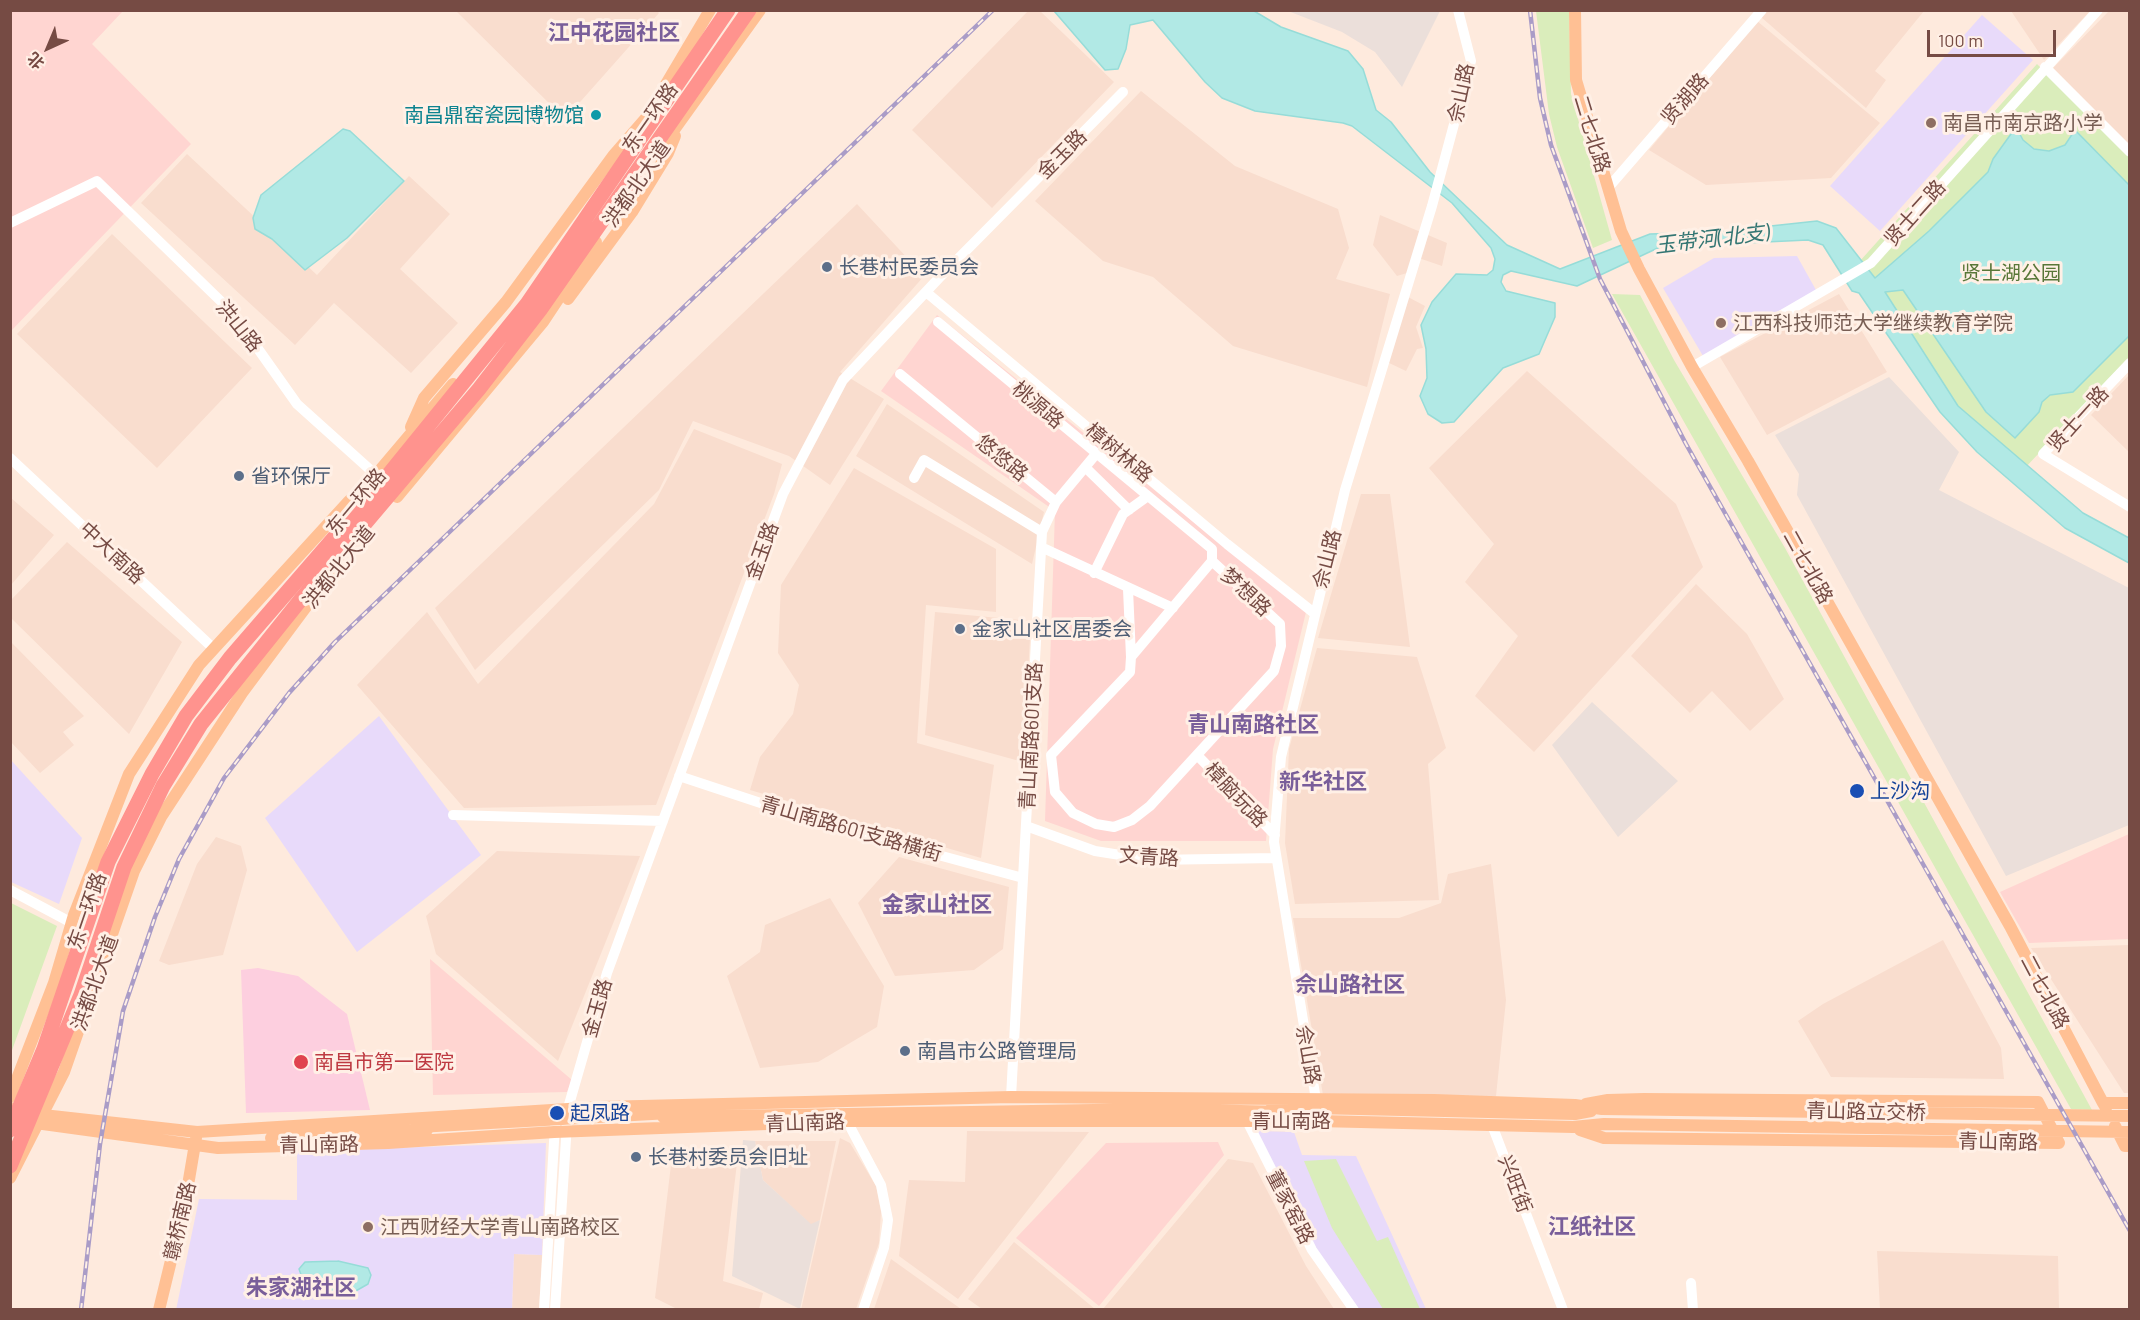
<!DOCTYPE html>
<html>
<head>
<meta charset="utf-8">
<style>
  body { margin:0 }
  #map { position:relative; width:2140px; height:1320px; overflow:hidden; background:#feeadd; font-family:Barlow,"Noto Sans SC",sans-serif }
  canvas { display:block }
  .frame { position:absolute; inset:0; border:12px solid #764b44; pointer-events:none }
  .north { position:absolute; left:18px; top:18px; width:60px; height:60px; -webkit-text-stroke:4px #fff0e6; paint-order:stroke; rotate:224deg; font-size:16px; font-weight:700; line-height:24px; text-align:center; color:#764b44 }
  .north::after { content:''; display:block; margin:auto; width:21px; height:27px; background:#764b44; clip-path:polygon(50% 0,100% 100%,50% 72%,0 100%) }
  .scale { position:absolute; left:1927px; top:30px; width:129px; height:27px; box-sizing:border-box; border:3px solid #764b44; border-top:0; padding-left:8px; font-size:18px; line-height:21px; white-space:nowrap; color:#764b44; -webkit-text-stroke:4px #fff0e6; paint-order:stroke }
</style>
</head>
<body>
<div id="map">
<canvas width="2140" height="1320"></canvas>
<div class="frame"></div>
<div class="north">北</div>
<div class="scale">100 m</div>
</div>
<script>
const ctx = document.querySelector('canvas').getContext('2d');
ctx.lineJoin = 'round';
function fill(path, color) { ctx.fillStyle = color; ctx.fill(path, 'evenodd'); }
const toPath = rows => new Path2D(rows.map(r => 'M' + r).join(''));
function stroke(path, color, width, dash) { ctx.strokeStyle = color; ctx.lineWidth = width; ctx.lineCap = dash ? 'butt' : 'round'; ctx.setLineDash(dash || []); ctx.stroke(path); }
function drawText(font, color, halo, rows, align = 'center') {
  ctx.font = font + ' Barlow,"Noto Sans SC",sans-serif'; ctx.lineWidth = 6; ctx.setLineDash([]); ctx.textBaseline = 'middle'; ctx.strokeStyle = halo; ctx.fillStyle = color; for (const [text, x, y, turn = 0] of rows) {
    ctx.save(); ctx.translate(x, y); ctx.rotate((+turn || 0) * Math.PI / 180); ctx.textAlign = isNaN(turn) ? turn : align; if (halo) ctx.strokeText(text, 0, 0); ctx.fillText(text, 0, 0); ctx.restore();
  }
}
fill(toPath([
  [656,10,659,13,565,119,456,11],
  [1029,10,1040,11,1114,82,992,208,912,130],
  [1754,11,1924,11,1875,71,1886,80,1866,108],
  [2011,11,2090,11,2044,60],
  [2109,11,2129,11,2129,146,2053,68],
  [1757,21,1880,123,1831,178,1706,185,1649,150],
  [1141,91,1235,166,1338,209,1349,248,1336,279,1390,294,1367,387,1233,346,1153,277,1103,261,1035,201],
  [187,154,317,275,409,176,450,214,400,269,458,323,411,373,334,303,295,345,141,203],
  [857,204,924,276,840,372,884,399,830,485,789,456,693,421,659,490,475,670,435,608],
  [1380,215,1447,243,1442,266,1413,256,1407,273,1397,276,1373,245],
  [112,234,252,368,157,468,17,334],
  [1839,294,1887,372,1767,435,1720,357],
  [1408,297,1425,306,1416,327,1423,348,1417,349,1406,371,1387,362],
  [1527,371,1676,504,1703,567,1534,752,1475,696,1518,636,1465,582,1494,544,1429,468],
  [2129,375,2129,452,2091,415],
  [887,404,1044,512,1032,564,856,456],
  [694,429,782,464,774,494,656,805,464,808,357,685,427,612,478,684,654,504],
  [854,468,996,549,996,612,926,605,917,743,994,765,981,858,750,790,760,757,793,714,799,685,778,653,781,585],
  [1361,494,1390,494,1410,647,1318,638],
  [11,498,54,535,11,585],
  [67,542,182,642,129,734,11,618,11,600],
  [1696,584,1747,634,1784,699,1750,731,1712,691,1690,713,1631,656],
  [935,612,1031,621,1023,762,925,735],
  [10,641,84,716,63,732,74,745,40,773,11,742],
  [1317,648,1417,657,1446,748,1428,764,1439,900,1295,904,1285,843,1289,749],
  [216,837,241,846,247,870,223,955,169,965,159,961,197,864],
  [497,851,640,856,558,1061,436,954,426,916],
  [899,857,1009,887,1003,949,974,970,895,976,858,903],
  [1491,864,1506,1000,1496,1096,1323,1095,1293,918,1399,918,1441,903,1448,874],
  [830,898,884,986,877,1027,818,1062,760,1068,727,976,760,952,765,925],
  [1943,940,2001,1048,2004,1079,1831,1077,1798,1021,1823,1004],
  [2129,945,2130,1093,2124,1093,2031,948],
  [967,1131,1089,1132,958,1299,899,1256,909,1180,965,1182],
  [840,1138,850,1143,876,1186,881,1212,879,1243,856,1309,801,1310],
  [755,1141,836,1141,820,1220,811,1225,763,1180],
  [1228,1159,1253,1163,1306,1266,1334,1309,1103,1309],
  [737,1163,723,1281,763,1293,759,1309,677,1309,655,1298,671,1165],
  [1014,1242,1095,1309,982,1309,968,1299],
  [1877,1251,2058,1256,2059,1309,1880,1309],
  [514,1254,542,1255,539,1309,512,1310],
  [891,1259,961,1309,874,1309]
]), '#f9ddce');
fill(toPath([
  [11,11,123,11,92,44,191,144,11,331],
  [937,315,1306,612,1273,749,1266,841,1101,841,1045,821,1055,511,881,391],
  [2129,834,2129,939,2029,943,2000,892],
  [430,959,572,1080,567,1092,433,1095],
  [1218,1142,1224,1155,1099,1306,1016,1238,1106,1143]
]), '#ffd5d1');
fill(toPath([
  [1288,11,1440,10,1440,11,1402,87,1375,52,1342,32],
  [1889,377,1959,452,1939,490,2129,588,2129,825,2006,876,1797,495,1799,474,1775,435],
  [1592,702,1678,781,1618,837,1552,745],
  [743,1140,755,1141,763,1180,811,1224,820,1220,800,1309,732,1276]
]), '#ebdfda');
fill(toPath([
  [1982,15,2033,60,1880,231,1830,186],
  [1797,256,1816,290,1703,356,1663,288,1714,258],
  [379,716,481,855,357,952,265,818],
  [10,759,82,838,59,904,11,882],
  [1256,1131,1294,1132,1302,1155,1356,1156,1426,1309,1358,1309,1316,1250],
  [546,1143,542,1255,514,1254,512,1309,176,1310,199,1199,297,1200,297,1151]
]), '#e8dafa');
fill(toPath([
  [258,968,298,976,347,1014,370,1110,246,1113,241,970]
]), '#fdcfdf');
fill(toPath([
  [1536,11,1569,11,1571,94,1612,240,1593,248,1557,147,1549,114],
  [2037,64,2129,156,2129,357,2025,468,1956,407,1859,262],
  [1612,294,1640,295,1674,360,1785,548,2092,1110,2071,1109],
  [11,903,57,926,11,1053],
  [1336,1159,1377,1241,1388,1237,1420,1309,1383,1309,1332,1228,1304,1161]
]), '#daedbb');
const water = toPath([
  [1054,11,1254,11,1281,27,1348,51,1363,69,1376,110,1391,122,1430,172,1507,245,1560,269,1650,234,1715,232,1817,221,1836,228,1875,278,1929,231,1988,172,1993,159,2016,127,2023,140,2034,149,2049,151,2065,145,2075,130,2129,185,2130,335,2073,392,2050,395,2042,402,2039,412,2015,438,1986,412,1903,290,1885,292,1958,406,2083,513,2129,538,2129,563,2065,528,1977,452,1940,412,1859,293,1852,291,1823,245,1808,240,1660,247,1577,286,1511,271,1503,275,1501,282,1506,291,1555,303,1555,317,1545,340,1539,354,1503,368,1454,422,1442,423,1428,414,1420,396,1427,378,1426,349,1421,325,1432,302,1456,274,1487,275,1493,270,1495,259,1491,248,1452,203,1352,126,1343,123,1255,111,1222,98,1205,82,1153,20,1130,25,1126,49,1118,69,1105,70,1054,11],
  [343,129,350,131,404,181,347,238,305,270,272,239,255,229,253,218,261,195,343,129],
  [338,1261,368,1268,371,1275,368,1284,354,1292,316,1293,304,1283,299,1269,305,1262,338,1261]
]);
fill(water, '#b1e9e5');
stroke(water, '#96dcd8', 1.5);
stroke(toPath([
  [2045,67,2130,152],
  [1608,188,1762,10],
  [10,223,97,181,232,312,297,404,376,475],
  [926,292,1227,544,1314,613],
  [938,322,1212,549,1212,561],
  [2130,363,2043,454,2130,507],
  [1692,367,1871,263,2098,10],
  [900,374,1056,502,1096,454],
  [10,458,213,648],
  [1085,467,1129,510],
  [914,478,924,460,1042,532,1011,1097],
  [1042,532,1056,502],
  [1041,547,1173,608],
  [1212,561,1280,624,1281,646,1274,671,1150,806,1132,820,1114,827,1096,824,1073,813,1055,792,1051,755,1130,672,1131,657,1212,561],
  [1094,573,1123,514,1148,496],
  [1128,589,1131,657],
  [1197,755,1275,835],
  [679,776,824,824,1023,878],
  [453,815,663,821],
  [1026,826,1095,851,1152,860,1276,858],
  [10,890,72,923],
  [1317,1106,1274,842,1281,757,1345,490,1432,206,1471,61,1458,10],
  [1244,1115,1312,1250,1354,1310],
  [847,1121,881,1185,888,1220,884,1248,863,1310],
  [1492,1125,1563,1310],
  [1691,1283,1693,1310],
  [544,1310,555,1125],
  [555,1310,568,1108,607,973,783,494,843,380,939,278,1123,92]
]), '#fff', 10);
stroke(toPath([
  [1575,10,1576,80,1621,231,1639,269,1692,367,1748,461,2010,926,2103,1103],
  [643,123,710,10],
  [666,141,760,10],
  [568,299,632,212,668,153,675,136],
  [411,427,424,398,506,302,613,156,647,117],
  [397,497,543,322,596,242],
  [10,1097,54,983,74,915,129,774,199,665,349,501,376,475,453,384],
  [1272,1107,1575,1114,1591,1111],
  [10,1108,43,1115,197,1132,600,1107,1011,1097,1434,1100,1575,1105,1602,1109,2130,1116],
  [2106,1108,2103,1103,2130,1103],
  [663,1117,1156,1109,1282,1112],
  [21,1121,218,1148,388,1143,554,1132,847,1121,1318,1121,1573,1127,1604,1124,2130,1132],
  [2115,1126,2125,1146,2130,1146],
  [418,1127,670,1113],
  [1580,1130,1604,1138,2059,1143,2038,1102,1644,1099,1608,1100,1586,1104],
  [271,1138,427,1130],
  [10,1178,64,1072,134,871,161,817,242,693,329,576],
  [159,1310,185,1203,196,1138]
]), '#ffc094', 12);
stroke(toPath([
  [10,1130,44,1049,108,862,152,774,186,716,230,658,385,479,527,304,728,10],
  [10,1166,81,995,124,867,163,786,201,724,302,598,479,389,540,310,749,10]
]), '#ff938e', 15);
const rail = toPath([
  [1530,10,1540,98,1551,145,1600,279,1686,444,2130,1231],
  [81,1310,100,1144,123,1011,155,917,179,859,224,778,289,693,335,642,993,10]
]);
stroke(rail, '#aa9cc7', 4.5);
stroke(rail, '#fff0e6', 2, [7]);
for (const [x, y, r, color] of [
  [596,115,6,"#0f9aa8"],
  [1931,123,6,"#8d6e63"],
  [827,267,6,"#5c6f8a"],
  [1721,323,6,"#8d6e63"],
  [239,476,6,"#5c6f8a"],
  [960,629,6,"#5c6f8a"],
  [1857,791,8,"#1a4fb4"],
  [905,1051,6,"#5c6f8a"],
  [301,1062,8,"#e0444e"],
  [557,1113,8,"#1a4fb4"],
  [636,1157,6,"#5c6f8a"],
  [368,1227,6,"#8d6e63"]
]) { const dot = new Path2D(); dot.arc(x, y, r, 0, 2 * Math.PI); ctx.fillStyle = color; ctx.fill(dot); stroke(dot, '#fff0e6', 2); }
drawText('20px', '#764b44', '#fff0e6', [
  ["佘山路",1461,93,-78],
  ["贤湖路",1685,99,-49],
  ["东一环路",650,118,-55],
  ["二七北路",1592,134,73],
  ["金玉路",1062,154,-45],
  ["洪都北大道",637,184,-55],
  ["贤士二路",1915,213,-48],
  ["洪山路",239,326,51],
  ["桃源路",1038,405,40],
  ["贤士一路",2078,419,-48],
  ["樟树林路",1119,453,40],
  ["悠悠路",1002,458,39],
  ["东一环路",356,502,-50],
  ["金玉路",762,551,-70],
  ["中大南路",112,553,43],
  ["佘山路",1327,559,-76],
  ["洪都北大道",339,567,-51],
  ["二七北路",1808,567,61],
  ["梦想路",1246,592,43],
  ["青山南路601支路",1031,736,-87],
  ["樟脑玩路",1236,795,46],
  ["青山南路601支路横街",851,829,16],
  ["文青路",1149,857,4],
  ["东一环路",87,911,-71],
  ["洪都北大道",95,983,-70],
  ["二七北路",2045,992,62],
  ["金玉路",597,1008,-74],
  ["佘山路",1308,1055,80],
  ["青山路立交桥",1866,1112,1],
  ["青山南路",1291,1121],
  ["青山南路",805,1123,-2],
  ["青山南路",1998,1142,1],
  ["青山南路",319,1145,-1],
  ["兴旺街",1515,1184,69],
  ["董家窑路",1290,1207,63],
  ["赣桥南路",180,1221,-77]
]);
drawText('20px', '#0d838f', '#fff0e6', [
  ["南昌鼎窑瓷园博物馆",584,115]
], 'right');
drawText('20px', '#785e54', '#fff0e6', [
  ["南昌市南京路小学",1943,123],
  ["江西科技师范大学继续教育学院",1733,323],
  ["江西财经大学青山南路校区",380,1227]
], 'left');
drawText('20px', '#4e5e75', '#fff0e6', [
  ["长巷村民委员会",839,267],
  ["省环保厅",251,476],
  ["金家山社区居委会",972,629],
  ["南昌市公路管理局",917,1051],
  ["长巷村委员会旧址",648,1157]
], 'left');
drawText('20px', '#587738', '#fff0e6', [
  ["贤士湖公园",2011,273]
]);
drawText('20px', '#164399', '#fff0e6', [
  ["上沙沟",1870,791],
  ["起凤路",570,1113]
], 'left');
drawText('20px', '#be3a42', '#fff0e6', [
  ["南昌市第一医院",314,1062]
], 'left');
drawText('italic 21px', '#347673', '#fff0e6', [
  ["玉带河(北支)",1712,239,-7]
]);
drawText('bold 22px', '#795e9a', '#fff0e6', [
  ["江中花园社区",614,33],
  ["青山南路社区",1253,725],
  ["新华社区",1323,782],
  ["金家山社区",937,905],
  ["佘山路社区",1350,985],
  ["江纸社区",1592,1227],
  ["朱家湖社区",301,1288]
]);
</script>
</body>
</html>
